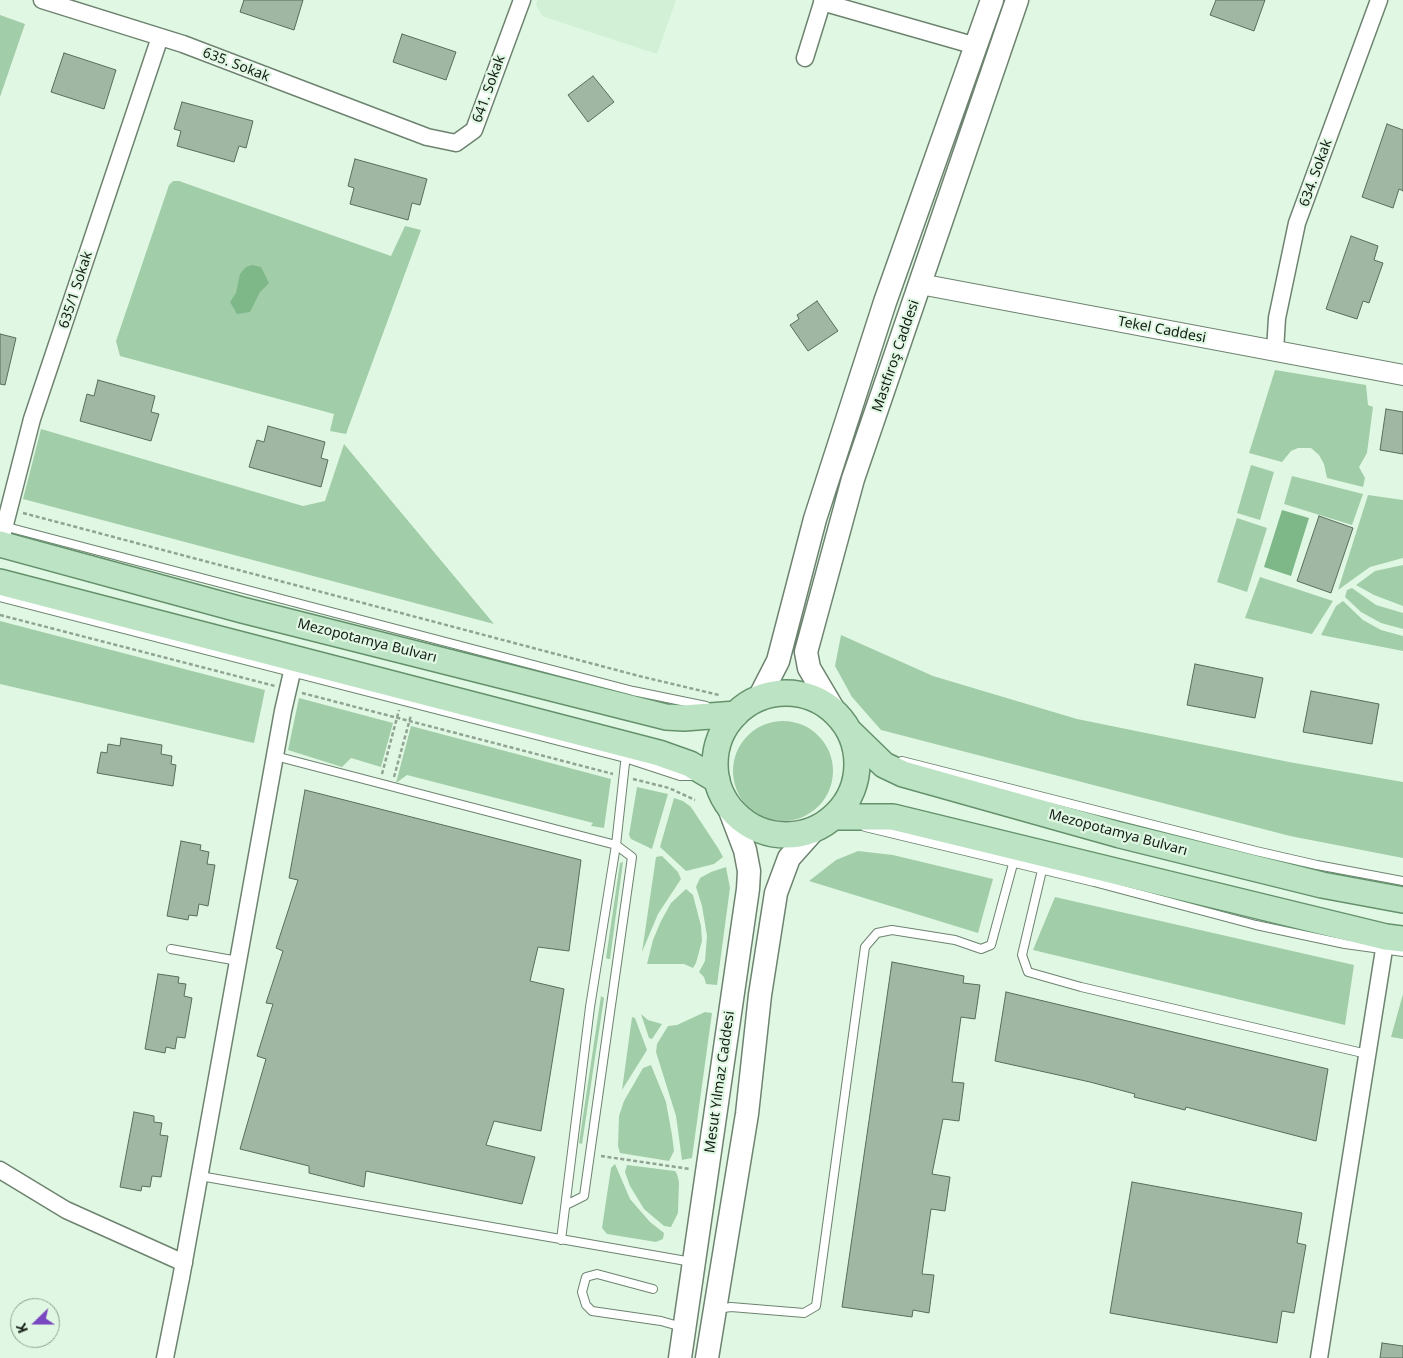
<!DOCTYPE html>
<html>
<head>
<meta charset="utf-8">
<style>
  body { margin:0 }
  #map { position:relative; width:1403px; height:1358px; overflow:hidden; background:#e0f8e3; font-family:"Noto Sans",sans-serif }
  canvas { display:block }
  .north { position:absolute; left:10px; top:1298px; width:50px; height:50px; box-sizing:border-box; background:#e0f8e3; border:1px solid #8ea090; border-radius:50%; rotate:248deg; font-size:14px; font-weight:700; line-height:20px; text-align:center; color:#131c14 }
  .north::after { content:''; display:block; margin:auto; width:18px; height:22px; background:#7947bf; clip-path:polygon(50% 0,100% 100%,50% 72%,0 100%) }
</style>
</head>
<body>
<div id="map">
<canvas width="1403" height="1358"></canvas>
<div class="north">K</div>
</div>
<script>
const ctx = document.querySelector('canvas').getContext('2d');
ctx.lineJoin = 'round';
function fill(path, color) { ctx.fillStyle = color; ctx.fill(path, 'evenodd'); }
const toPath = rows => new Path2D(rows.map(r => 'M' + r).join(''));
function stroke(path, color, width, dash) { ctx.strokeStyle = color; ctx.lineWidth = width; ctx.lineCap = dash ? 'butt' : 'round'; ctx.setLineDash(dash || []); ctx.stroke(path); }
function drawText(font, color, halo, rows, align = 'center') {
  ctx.font = font + ' "Noto Sans",sans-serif'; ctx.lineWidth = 4.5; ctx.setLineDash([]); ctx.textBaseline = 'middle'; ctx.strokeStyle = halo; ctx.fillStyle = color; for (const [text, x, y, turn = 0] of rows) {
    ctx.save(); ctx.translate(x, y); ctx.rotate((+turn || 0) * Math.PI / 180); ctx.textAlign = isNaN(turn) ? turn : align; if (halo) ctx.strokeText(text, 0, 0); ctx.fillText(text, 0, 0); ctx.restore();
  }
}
fill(toPath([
  [537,0,676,0,657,54,542,16,536,5]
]), '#d1f0d5');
fill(toPath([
  [0,15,25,24,0,97],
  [173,181,179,181,391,256,405,226,421,230,346,434,330,431,334,414,120,356,116,341,169,185],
  [1275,370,1366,385,1368,405,1373,407,1367,453,1359,467,1365,478,1363,487,1327,478,1324,464,1319,455,1311,448,1298,448,1291,451,1282,462,1249,453],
  [41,429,303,506,325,501,344,444,494,624,23,499],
  [1251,465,1274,472,1260,520,1237,513],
  [1292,476,1363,494,1352,525,1284,504],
  [1368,495,1403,500,1403,558,1370,567,1338,590],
  [1237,518,1267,528,1247,592,1217,582],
  [1403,565,1403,606,1374,595,1356,585,1375,571],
  [1260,577,1333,601,1312,634,1245,618],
  [1352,588,1376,605,1403,613,1403,629,1381,623,1361,612,1345,597,1347,590],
  [1343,601,1363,620,1381,630,1403,636,1403,651,1321,635,1336,606],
  [0,621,265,690,254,743,0,684],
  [841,635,933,676,1077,719,1289,762,1403,782,1403,858,1290,836,881,730,852,697,835,666],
  [299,698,393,723,381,767,351,758,342,767,288,750],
  '733 771a50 50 0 1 1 100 0a50 50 0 1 1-100 0Z',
  [411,726,611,779,604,828,591,826,593,823,407,775,396,783],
  [637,787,668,794,652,849,631,839,629,835],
  [674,798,683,801,691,807,718,848,723,857,714,864,686,871,660,847],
  [858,851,893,855,993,879,978,933,809,881,836,860],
  [662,856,678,872,681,879,658,914,642,952,656,857],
  [623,862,610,959,608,959,606,958,620,863],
  [726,867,730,888,717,985,706,984,704,977,699,972,705,961,707,936,702,906,696,887,700,878,711,872],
  [686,889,693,895,701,926,702,941,696,963,693,968,684,964,647,964,653,940,661,921,671,903],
  [1055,897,1354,965,1345,1025,1033,950],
  [1403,994,1403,1039,1391,1037],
  [601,996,604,998,582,1144,579,1143],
  [705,1012,712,1013,692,1158,682,1160,676,1116,656,1052,657,1044,668,1026,677,1025],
  [641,1014,648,1020,662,1024,652,1039,649,1038],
  [632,1017,635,1018,647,1050,622,1090],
  [651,1065,666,1102,672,1135,674,1151,669,1161,620,1153,618,1146,619,1116,624,1101,643,1068],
  [615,1164,630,1199,650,1222,664,1233,663,1239,656,1242,607,1234,602,1228,611,1168],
  [627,1165,675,1171,677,1174,679,1182,678,1213,671,1227,664,1226,644,1209,630,1186,625,1172]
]), '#a2cda9');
fill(toPath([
  [252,265,261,267,269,283,260,292,250,312,237,314,230,302,236,293,240,274,246,267],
  [1282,510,1309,518,1291,576,1264,567]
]), '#7eb888');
const building = toPath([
  [244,0,303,0,294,30,240,12,244,0],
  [1216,0,1265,0,1254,31,1210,15,1216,0],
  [402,34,456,52,446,80,393,62,402,34],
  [64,53,116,70,104,109,51,92,64,53],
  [593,76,614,102,588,122,568,95,593,76],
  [182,102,253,121,246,148,239,146,234,162,177,146,181,131,174,129,182,102],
  [1387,124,1403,130,1403,191,1399,189,1393,208,1362,197,1387,124],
  [355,159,427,179,420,205,412,203,408,220,350,204,354,188,348,186,355,159],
  [1351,236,1378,246,1374,260,1383,263,1369,303,1363,301,1357,319,1326,309,1351,236],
  [817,301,838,331,808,351,790,325,799,319,797,315,817,301],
  [0,334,16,338,5,385,0,384,0,334],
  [98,380,155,396,151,412,159,414,151,441,80,421,87,394,94,396,98,380],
  [1386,409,1403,412,1403,454,1380,450,1386,409],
  [268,426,325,442,321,458,328,460,321,487,249,467,257,440,264,442,268,426],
  [1319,516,1353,528,1331,593,1297,581,1319,516],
  [1195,664,1263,678,1255,718,1187,705,1195,664],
  [1311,691,1379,704,1372,744,1303,732,1311,691],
  [121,738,162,745,161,754,172,756,171,764,176,765,173,786,97,773,101,752,107,753,108,744,120,746,121,738],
  [305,790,581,860,569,951,538,947,530,981,564,989,541,1131,494,1121,486,1145,535,1157,522,1204,366,1171,364,1187,309,1173,309,1166,240,1149,266,1059,257,1056,273,1004,266,1003,283,951,276,948,298,880,289,878,305,790],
  [181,841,201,845,200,850,209,852,207,864,215,865,208,906,199,904,197,916,189,915,188,920,167,916,181,841],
  [892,962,964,976,963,983,980,985,975,1019,961,1017,952,1082,964,1083,959,1121,943,1119,932,1174,950,1177,945,1211,931,1209,922,1274,934,1275,929,1313,913,1310,912,1317,842,1307,892,962],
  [158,974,179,977,178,983,186,984,184,996,192,998,185,1038,177,1037,175,1049,166,1047,165,1053,145,1049,158,974],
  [1006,992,1328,1069,1316,1141,1186,1107,1185,1110,1134,1097,1135,1094,1090,1082,995,1061,1006,992],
  [134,1112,154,1116,154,1122,162,1123,160,1135,168,1136,161,1177,152,1176,150,1187,142,1186,141,1191,120,1187,134,1112],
  [1132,1182,1302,1213,1297,1243,1306,1245,1294,1313,1282,1311,1277,1343,1110,1313,1132,1182],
  [1382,1343,1403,1346,1403,1358,1380,1358,1382,1343]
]);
fill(building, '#a0b7a3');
stroke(building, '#586e5b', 1);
const service = toPath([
  [3,526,633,691,706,706],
  [0,597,625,758,680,776,695,776],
  [275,756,616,845,632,857,584,1196,566,1205],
  [902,761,1256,851,1317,865,1403,881],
  [865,827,1094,882,1256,925,1345,944,1403,952],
  [1043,866,1022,955,1028,972,1081,987,1367,1054],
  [171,949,238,961],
  [200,1176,692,1262],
  [561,1240,590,1007,616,845,626,754],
  [653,1289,597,1274,586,1277,582,1292,586,1305,592,1311,661,1321,682,1327],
  [717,1309,731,1307,804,1313,816,1306,865,947,877,933,892,930,955,940,981,949,991,945,1013,864]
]);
const minor = toPath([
  [42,0,183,44,427,137,456,143,474,130,522,0],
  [822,2,976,46],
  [805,58,823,0],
  [1275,351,1277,318,1297,223,1379,0],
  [0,544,32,419,160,37],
  [0,1170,66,1210,184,1263],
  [165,1358,181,1278,283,711,295,659],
  [1319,1358,1386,937]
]);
const tertiary = toPath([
  [920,284,1403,375]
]);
const secondary = toPath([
  [759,698,778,661,815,519,885,302,992,0],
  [835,712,809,668,806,652,853,479,1017,0],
  [680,1358,748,889,749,871,745,850,729,808],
  [707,1358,747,1114,760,995,776,893,789,858,814,830]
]);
const primary = toPath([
  [0,544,242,610,666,717,684,718,736,714],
  [0,582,659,753,690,764,717,780],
  '715 764a71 71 0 1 1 142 0a71 71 0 1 1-142 0Z',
  [849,731,884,765,903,774,1120,835,1322,885,1403,900],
  [834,817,893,817,1386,937,1403,939]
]);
stroke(service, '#6d8370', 10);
stroke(minor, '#6d8370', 19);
stroke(tertiary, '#6d8370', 22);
stroke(secondary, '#6d8370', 25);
stroke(primary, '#64916c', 28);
stroke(toPath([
  [23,513,639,676,719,695],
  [0,615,275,686],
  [302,693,613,774],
  [382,774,399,710],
  [394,777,411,715],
  [633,779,669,788,695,800],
  [601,1156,690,1169]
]), '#91a393', 2.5, [4, 2.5]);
stroke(service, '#fff', 8);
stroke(minor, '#fff', 16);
stroke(tertiary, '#fff', 20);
stroke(secondary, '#fff', 22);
stroke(primary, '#bce3c3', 25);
drawText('14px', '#131c14', '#e0f8e3', [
  ["635. Sokak",236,65,21],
  ["641. Sokak",489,89,-70],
  ["634. Sokak",1316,173,-70],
  ["635/1 Sokak",76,290,-72],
  ["Tekel Caddesi",1162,330,11],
  ["Mastfıroş Caddesi",896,356,-71],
  ["Mezopotamya Bulvarı",367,641,14],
  ["Mezopotamya Bulvarı",1118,833,15],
  ["Mesut Yılmaz Caddesi",720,1082,-82]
]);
</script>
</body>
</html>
